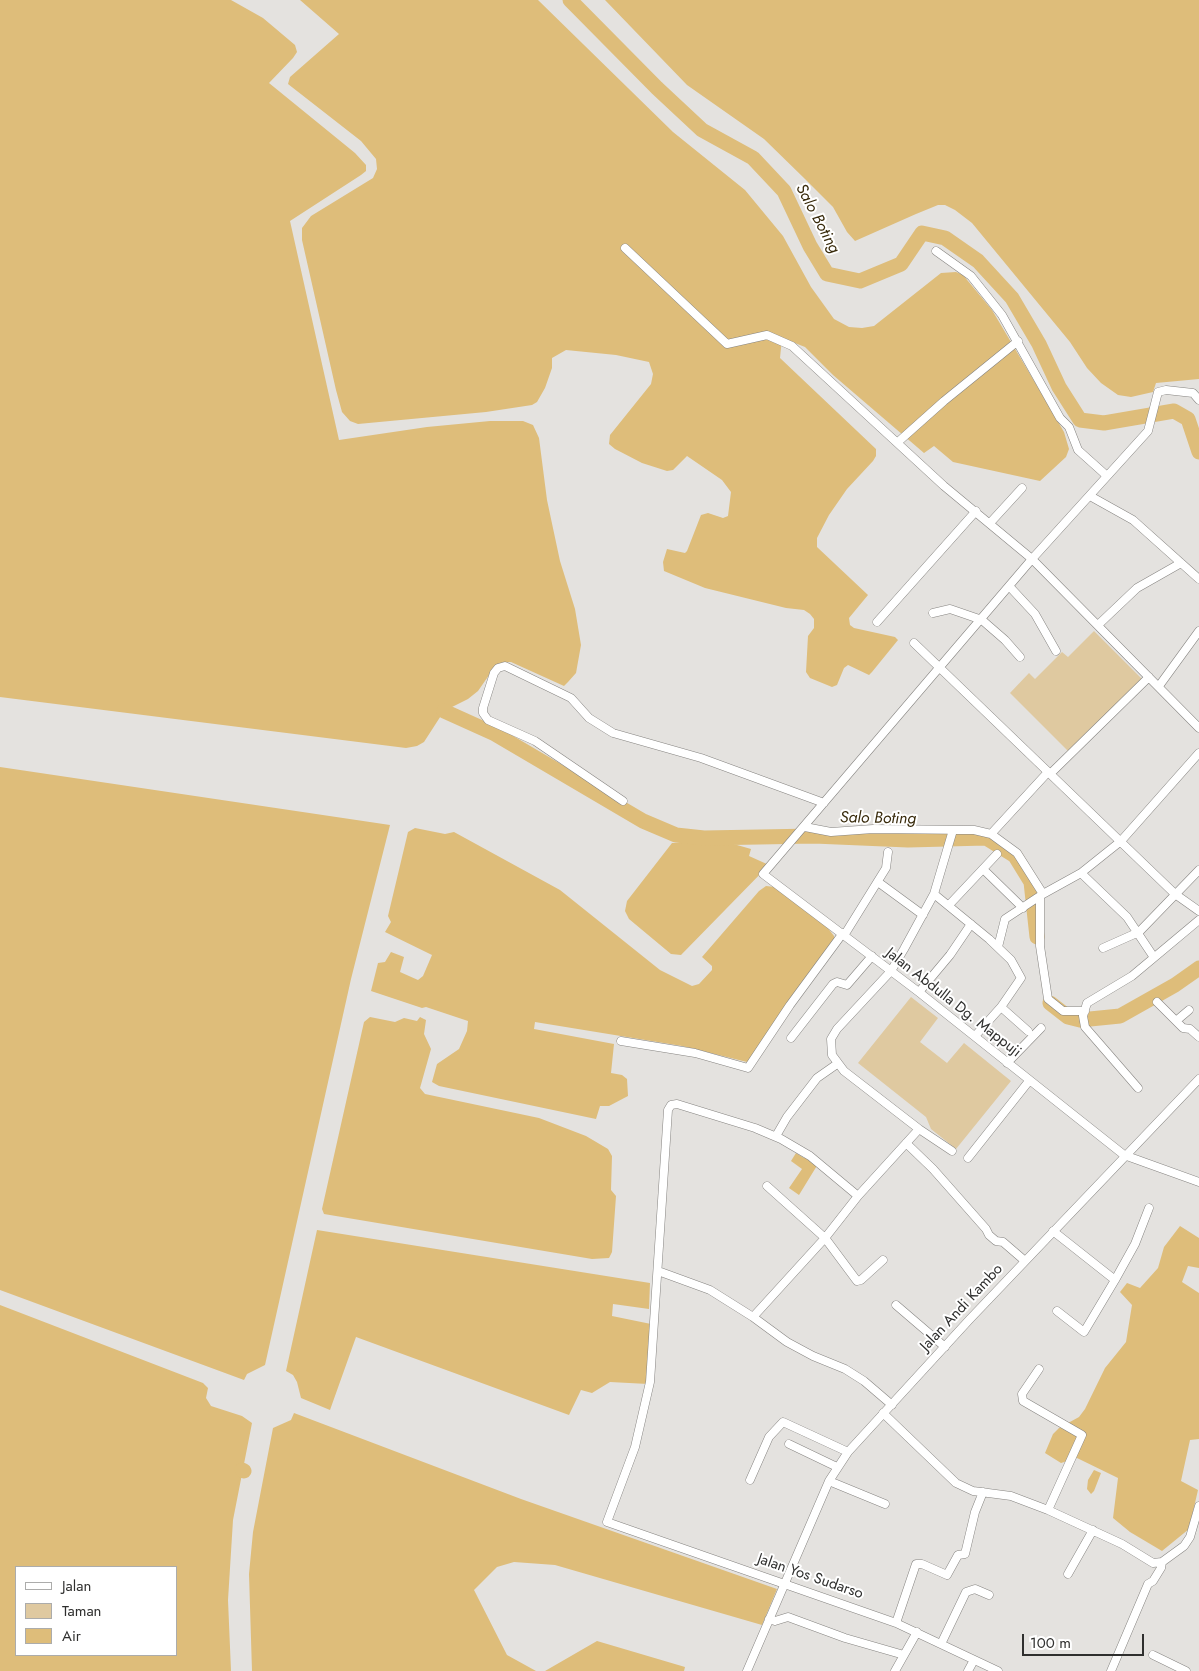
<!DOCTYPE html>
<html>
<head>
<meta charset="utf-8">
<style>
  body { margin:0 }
  #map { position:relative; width:1199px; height:1671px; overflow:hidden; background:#e4e2df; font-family:Jost,sans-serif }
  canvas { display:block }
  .legend { position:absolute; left:15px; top:1566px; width:162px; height:90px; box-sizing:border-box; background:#fff; border:1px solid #acacab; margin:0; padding:6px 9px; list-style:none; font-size:15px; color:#2f2f2e }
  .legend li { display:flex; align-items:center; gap:10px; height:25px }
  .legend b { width:25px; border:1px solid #acacab }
  .scale { position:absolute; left:1022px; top:1634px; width:122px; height:22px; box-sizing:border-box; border:2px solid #2f2f2e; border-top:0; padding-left:6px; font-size:15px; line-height:18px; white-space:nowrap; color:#2f2f2e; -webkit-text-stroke:4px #fff; paint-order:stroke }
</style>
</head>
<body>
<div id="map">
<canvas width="1199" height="1671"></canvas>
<ul class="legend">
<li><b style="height:6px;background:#fff"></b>Jalan</li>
<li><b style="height:14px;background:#dfc9a0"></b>Taman</li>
<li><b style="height:14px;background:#debd7a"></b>Air</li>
</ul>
<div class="scale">100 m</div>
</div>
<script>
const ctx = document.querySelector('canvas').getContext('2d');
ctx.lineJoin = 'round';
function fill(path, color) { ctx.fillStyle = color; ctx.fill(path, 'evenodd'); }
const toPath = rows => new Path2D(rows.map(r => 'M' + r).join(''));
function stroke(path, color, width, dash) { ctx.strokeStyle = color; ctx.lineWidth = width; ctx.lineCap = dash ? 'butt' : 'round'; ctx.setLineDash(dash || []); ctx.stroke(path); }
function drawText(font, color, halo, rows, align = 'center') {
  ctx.font = font + ' Jost,sans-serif'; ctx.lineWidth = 4; ctx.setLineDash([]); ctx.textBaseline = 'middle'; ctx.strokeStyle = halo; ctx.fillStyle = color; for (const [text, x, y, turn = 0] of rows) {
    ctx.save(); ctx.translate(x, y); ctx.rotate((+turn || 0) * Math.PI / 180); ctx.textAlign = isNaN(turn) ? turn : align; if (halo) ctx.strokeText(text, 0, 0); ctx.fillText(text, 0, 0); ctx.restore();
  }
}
fill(toPath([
  [1094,631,1143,680,1070,753,1010,693,1029,673,1035,679,1062,652,1068,657],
  [911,997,938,1018,920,1042,947,1063,964,1043,1011,1081,956,1149,931,1129,926,1117,858,1063]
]), '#dfc9a0');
fill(toPath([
  [0,0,231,0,263,18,295,45,297,52,293,58,269,83,355,153,366,165,366,171,361,175,290,221,339,440,427,427,490,421,523,421,533,425,539,438,547,500,560,561,575,609,581,645,576,673,568,682,564,686,511,662,504,662,494,668,478,691,468,699,444,711,424,742,417,746,406,748,0,697],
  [300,0,538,0,673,132,745,190,783,236,811,287,834,319,849,327,862,328,874,326,941,273,956,272,963,275,992,310,1046,401,1064,432,1069,449,1066,457,1040,481,953,462,934,446,924,453,833,375,805,347,782,338,780,358,876,449,876,456,873,461,847,489,829,515,817,538,817,547,868,595,849,618,850,625,854,628,895,637,898,640,872,672,869,675,848,665,844,668,837,685,832,687,810,678,806,672,808,636,814,628,814,619,810,614,804,610,786,608,705,588,664,571,663,562,667,549,685,553,687,551,701,515,708,513,723,518,728,516,731,492,722,480,687,456,673,470,667,471,642,463,615,449,609,444,610,435,651,384,653,374,649,362,616,355,566,350,552,358,552,368,545,388,537,402,532,405,486,412,358,424,350,421,342,412,336,390,302,240,302,228,311,216,373,178,377,169,376,159,361,141,288,84,290,77,339,34],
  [605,0,1199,0,1199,379,1156,383,1153,392,1131,397,1118,395,1101,383,1087,368,1070,342,972,223,955,210,945,205,938,205,916,214,855,241,847,232,833,207,805,179,764,139,687,85],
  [0,767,390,825,351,979,265,1365,247,1374,244,1380,0,1290],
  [415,828,445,834,454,832,560,890,660,970,692,986,699,984,712,970,712,966,702,957,759,891,766,886,775,887,827,927,834,936,834,941,771,1026,751,1060,747,1062,682,1046,535,1022,534,1029,614,1044,611,1073,622,1075,627,1079,628,1096,609,1106,600,1106,596,1119,439,1086,432,1082,437,1064,459,1049,467,1031,468,1021,426,1007,422,1008,371,991,378,963,385,962,391,952,404,957,400,972,418,980,423,976,432,955,385,932,391,922,388,916,408,832],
  [672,843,714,843,737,845,751,849,749,856,769,865,681,955,671,954,629,919,625,911,627,901],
  [370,1017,395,1022,404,1018,417,1021,420,1017,426,1020,424,1034,431,1049,420,1088,425,1094,539,1118,586,1136,608,1149,612,1156,611,1190,616,1196,612,1252,609,1258,592,1259,324,1214,322,1209,364,1022],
  [796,1153,804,1158,806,1155,818,1164,799,1195,789,1188,802,1169,791,1161],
  [1180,1226,1199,1238,1199,1268,1188,1266,1182,1282,1199,1293,1199,1439,1190,1440,1181,1481,1198,1490,1189,1529,1162,1551,1130,1532,1113,1518,1118,1478,1077,1458,1061,1463,1045,1453,1053,1434,1059,1428,1079,1417,1085,1409,1105,1368,1126,1342,1132,1305,1120,1292,1127,1283,1140,1288,1158,1268,1164,1247],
  [317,1230,650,1283,649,1309,613,1304,612,1316,651,1324,648,1384,610,1382,592,1393,581,1390,569,1415,356,1337,330,1410,301,1398,297,1382,293,1375,286,1371],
  [0,1305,203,1383,208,1388,206,1398,211,1406,242,1416,252,1423,233,1520,228,1600,231,1671,0,1671],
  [16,1567,176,1567,176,1655,16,1655],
  [294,1413,521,1499,777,1589,762,1625,555,1565,514,1562,497,1567,474,1590,507,1655,536,1671,252,1671,249,1574,253,1532,273,1428,291,1420],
  [1094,1470,1101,1473,1094,1491,1091,1494,1087,1489,1088,1480],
  [597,1641,685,1667,684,1671,545,1671]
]), '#debd7a');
stroke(toPath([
  [570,0,657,88,702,130,753,158,784,191,810,246,827,274,860,281,901,264,922,233,945,238,978,261,1012,298,1039,344,1059,387,1080,420,1104,423,1174,411,1188,419,1199,452],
  [444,711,495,734,643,821,676,835,704,838,814,836,908,840,986,838,1015,856,1031,882,1037,937],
  [1050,1003,1068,1017,1080,1020,1120,1016,1175,985,1199,968],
  [242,1470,244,1471]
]), '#debd7a', 15);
const minor = toPath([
  [625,248,727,344,767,335,792,346,944,486,1032,559,1199,728],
  [936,251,971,276,1002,315,1060,418,1069,427,1078,450,1107,476],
  [1199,400,1193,393,1166,390,1158,392,1148,431,1032,559,763,874,920,993,1124,1155,1199,1182],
  [898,442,944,401,1018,341],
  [1090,496,1133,520,1199,579],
  [990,523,1022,488],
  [1009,586,1035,614,1056,651],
  [933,613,950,609,982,620,1005,640,1020,657],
  [877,622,976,511],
  [1098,625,1137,588,1181,563],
  [914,643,1175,894,1199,911],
  [1159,686,1199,631],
  [1050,774,1149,677],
  [623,801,535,741,488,720,483,713,483,708,494,673,498,668,505,666,571,698,589,718,613,733,701,758,824,803],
  [805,827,831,832,873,829,974,830,991,834,1017,853,1043,894],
  [991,834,1048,772],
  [984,870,1023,908],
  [878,882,923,915],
  [934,894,989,939,1011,960,1021,978,1001,1007,1028,1031],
  [1040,897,1040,946,1048,999,1063,1011,1085,1011],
  [949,905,997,854],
  [845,934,886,868,888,852],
  [998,947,1005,919,1043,894,1081,873],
  [1103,948,1139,932,1199,870],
  [1153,956,1127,917,1081,873,1121,841,1199,753],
  [919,992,950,955,971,924],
  [1157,1002,1183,1028,1190,1029,1199,1037],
  [1176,1021,1189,1010],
  [975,1036,1001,1007],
  [791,1038,833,984,837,982,847,985,872,956],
  [621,1041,695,1053,748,1068,790,1005,843,933],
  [1007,1063,1041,1028],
  [1138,1088,1085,1027,1083,1016,1087,1003,1132,976,1199,920],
  [919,1129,952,1151],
  [776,1136,787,1117,817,1078,837,1064],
  [906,1143,933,1169,986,1229,989,1235,996,1241,1003,1242,1025,1261],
  [968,1158,1029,1081],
  [767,1186,825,1238,857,1281,861,1280,883,1260],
  [858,1196,919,1129,844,1071,832,1055,831,1039,837,1029,891,971,904,949,934,894,953,830],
  [1053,1231,1115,1280,1084,1332,1057,1311],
  [658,1271,710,1290,753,1317],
  [1115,1280,1135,1244,1149,1208],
  [896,1305,945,1347],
  [1039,1369,1022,1394,1023,1401,1082,1435,1048,1510],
  [892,1405,864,1381,845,1369,813,1356,787,1342,753,1317,825,1238,858,1196,810,1156,781,1139,755,1128,677,1104,671,1105,668,1110,650,1382,635,1447,607,1522,896,1623,998,1671],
  [883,1413,956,1483,973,1491,1011,1496,1048,1510,1122,1544,1153,1563,1162,1562,1184,1546,1190,1537,1199,1506],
  [789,1444,837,1467],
  [750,1480,769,1437,783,1422,848,1452],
  [829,1481,885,1504],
  [1068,1574,1093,1530],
  [769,1619,775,1621,788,1617,845,1638,904,1655],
  [896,1623,916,1564,922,1564,947,1575,958,1555,965,1554,975,1512,983,1492],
  [941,1644,966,1592,975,1589,989,1595],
  [1153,1655,1186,1671],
  [747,1671,829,1481,848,1452,969,1320,1199,1079],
  [895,1671,917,1632],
  [968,1671,974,1660],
  [1111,1671,1148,1584,1153,1581,1161,1568,1162,1562]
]);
stroke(minor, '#868481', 9);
stroke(minor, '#fff', 8);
drawText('15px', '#2f2f2e', '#fff', [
  ["Jalan Abdulla Dg. Mappuji",953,1003,38],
  ["Jalan Andi Kambo",962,1308,-47],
  ["Jalan Yos Sudarso",810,1577,19]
]);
drawText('italic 16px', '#382a0b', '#fff', [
  ["Salo Boting",817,219,62],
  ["Salo Boting",878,819,1]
]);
</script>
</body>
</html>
